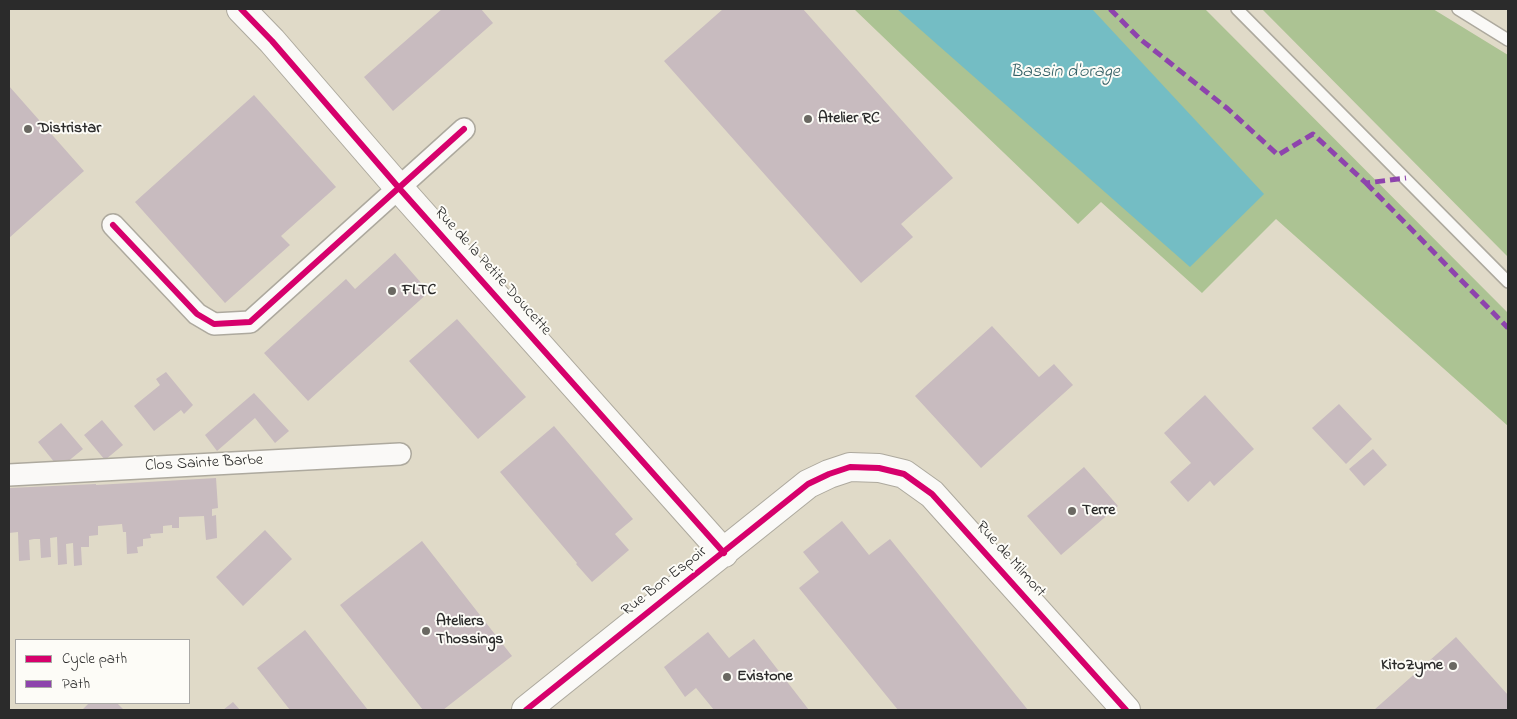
<!DOCTYPE html>
<html>
<head>
<meta charset="utf-8">
<style>
  body { margin:0 }
  #map { position:relative; width:1517px; height:719px; overflow:hidden; background:#e0dac8; font-family:"Indie Flower",sans-serif }
  canvas { display:block }
  .frame { position:absolute; inset:0; border:10px solid #2b2b2b; pointer-events:none }
  .legend { position:absolute; left:15px; top:639px; width:175px; height:65px; box-sizing:border-box; background:#fdfcf7; border:1px solid #a9a8a5; margin:0; padding:6px 9px; list-style:none; font-size:15px; color:#2b2b2b }
  .legend li { display:flex; align-items:center; gap:10px; height:25px }
  .legend b { width:25px; border:1px solid #a9a8a5 }
</style>
</head>
<body>
<div id="map">
<canvas width="1517" height="719"></canvas>
<div class="frame"></div>
<ul class="legend">
<li><b style="height:6px;background:#d6006c"></b>Cycle path</li>
<li><b style="height:6px;background:#8e44ad"></b>Path</li>
</ul>
</div>
<script>
const ctx = document.querySelector('canvas').getContext('2d');
ctx.lineJoin = 'round';
function fill(path, color) { ctx.fillStyle = color; ctx.fill(path, 'evenodd'); }
const toPath = rows => new Path2D(rows.map(r => 'M' + r).join(''));
function stroke(path, color, width, dash) { ctx.strokeStyle = color; ctx.lineWidth = width; ctx.lineCap = dash ? 'butt' : 'round'; ctx.setLineDash(dash || []); ctx.stroke(path); }
function drawText(font, color, halo, rows, align = 'center') {
  ctx.font = font + ' "Indie Flower",sans-serif'; ctx.lineWidth = 4; ctx.setLineDash([]); ctx.textBaseline = 'middle'; ctx.strokeStyle = halo; ctx.fillStyle = color; for (const [text, x, y, turn = 0] of rows) {
    ctx.save(); ctx.translate(x, y); ctx.rotate((+turn || 0) * Math.PI / 180); ctx.textAlign = isNaN(turn) ? turn : align; if (halo) ctx.strokeText(text, 0, 0); ctx.fillText(text, 0, 0); ctx.restore();
  }
}
fill(toPath([
  [854,9,1205,9,1508,313,1508,426,1276,219,1202,293,1101,202,1078,224],
  [1262,9,1433,9,1508,55,1508,257]
]), '#acc393');
fill(toPath([
  [897,9,1092,9,1264,194,1190,267]
]), '#74bdc4');
fill(toPath([
  [442,9,481,9,493,23,393,111,364,77],
  [723,9,803,9,953,178,901,224,913,237,861,283,664,61],
  [9,86,84,171,9,238],
  [254,95,336,187,281,236,290,245,225,303,135,202],
  [395,253,429,292,308,401,264,353,346,279,355,289],
  [457,319,526,397,478,439,409,361],
  [992,326,1039,377,1054,364,1073,385,981,468,915,396],
  [166,372,193,405,184,414,181,410,154,431,134,406,160,385,156,379],
  [254,393,289,431,275,443,255,418,217,451,205,435],
  [1205,395,1254,449,1214,486,1210,481,1188,502,1170,482,1191,463,1164,433],
  [1339,404,1372,439,1346,464,1312,428],
  [102,420,123,445,105,460,84,435],
  [61,423,83,449,66,463,55,463,38,442],
  [554,426,633,519,615,534,629,550,592,582,576,564,577,563,500,472],
  [1373,449,1387,465,1364,486,1349,469],
  [1084,467,1118,506,1061,555,1027,516],
  [216,478,218,508,212,509,212,516,216,515,217,538,206,540,204,516,179,517,179,528,172,528,172,525,163,526,163,533,150,534,151,538,143,539,143,546,137,547,138,553,127,554,126,532,123,532,122,524,98,526,98,535,89,536,89,547,81,547,82,565,74,566,73,543,66,544,67,564,58,565,57,537,50,538,51,557,41,558,40,539,34,539,29,540,30,560,19,561,18,532,9,533,9,488,96,484,96,485],
  [842,521,869,555,890,539,1028,710,898,710,799,588,819,572,803,552],
  [265,530,292,559,243,606,216,577],
  [422,541,512,656,443,710,423,710,340,605],
  [305,630,368,710,290,710,257,668],
  [708,632,729,658,754,639,809,710,714,710,696,688,685,697,664,667],
  [1456,637,1508,695,1508,708,1506,710,1374,710],
  [233,702,240,710,223,710],
  [89,703,117,703,124,710,82,710]
]), '#c8bbbf');
const lane = toPath([
  [1237,9,1508,282],
  [1458,9,1508,40]
]);
const street = toPath([
  [113,225,197,314,214,324,250,322,464,129],
  [9,475,400,454]
]);
const secondary = toPath([
  [241,9,272,41,399,188,724,553],
  [526,710,808,484,829,474,850,467,879,468,904,474,932,494,1126,710]
]);
stroke(lane, '#ada99e', 14);
stroke(street, '#ada99e', 24);
stroke(secondary, '#ada99e', 30);
stroke(lane, '#faf9f7', 11);
stroke(street, '#faf9f7', 21);
stroke(secondary, '#faf9f7', 28);
stroke(toPath([
  [1110,9,1140,39,1228,109,1278,155,1313,134,1366,183,1406,178],
  [1366,183,1508,328]
]), '#8e44ad', 5, [10, 5]);
stroke(toPath([
  [241,9,272,41,399,188,724,553],
  [113,225,197,314,214,324,250,322,464,129],
  [526,710,808,484,829,474,850,467,879,468,904,474,932,494,1126,710]
]), '#d6006c', 6);
for (const [x, y, r, color] of [
  [808,119,5,"#6a6862"],
  [28,129,5,"#6a6862"],
  [392,291,5,"#6a6862"],
  [1072,511,5,"#6a6862"],
  [426,631,5,"#6a6862"],
  [1453,666,5,"#6a6862"],
  [727,677,5,"#6a6862"]
]) { const dot = new Path2D(); dot.arc(x, y, r, 0, 2 * Math.PI); ctx.fillStyle = color; ctx.fill(dot); stroke(dot, '#fdfcf7', 2); }
drawText('bold 16px', '#2b2b2b', '#fdfcf7', [
  ["Atelier RC",818,119],
  ["Distristar",38,129],
  ["FLTC",402,291],
  ["Terre",1082,511],
  ["Ateliers",436,622],
  ["Thossings",436,640],
  ["KitoZyme",1443,666,"right"],
  ["Evistone",737,677]
], 'left');
drawText('16px', '#2b2b2b', '#fdfcf7', [
  ["Rue de la Petite Doucette",492,272,48],
  ["Clos Sainte Barbe",204,464,-3],
  ["Rue de Milmort",1010,560,48],
  ["Rue Bon Espoir",665,582,-38]
]);
drawText('italic 18px', '#356167', '#fdfcf7', [
  ["Bassin d'orage",1065,73]
]);
</script>
</body>
</html>
